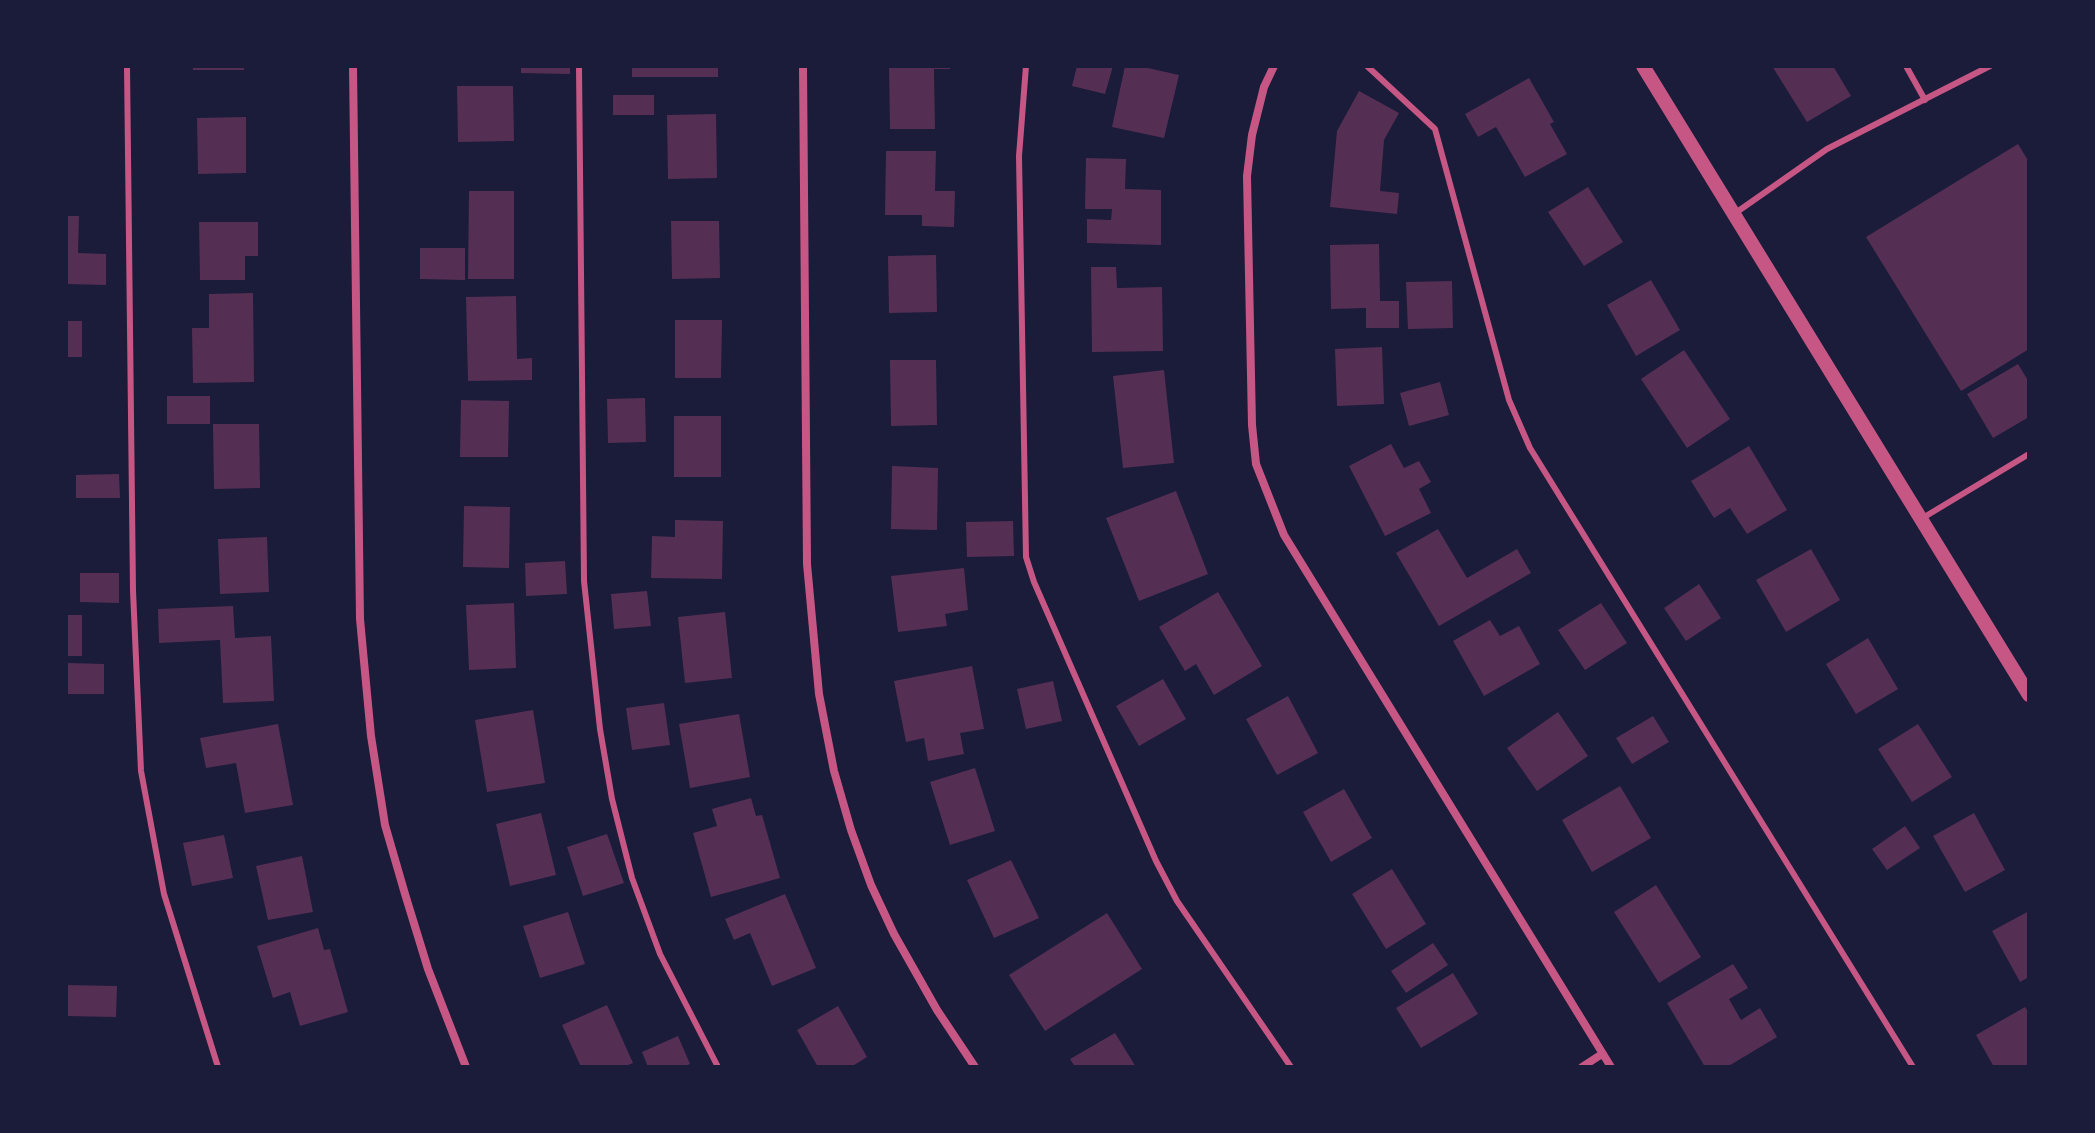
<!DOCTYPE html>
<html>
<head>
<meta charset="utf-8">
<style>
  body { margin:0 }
  #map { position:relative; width:2095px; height:1133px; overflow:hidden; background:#1b1b3a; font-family:Helvetica,sans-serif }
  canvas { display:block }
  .frame { position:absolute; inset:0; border:68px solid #1b1b3a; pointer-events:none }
</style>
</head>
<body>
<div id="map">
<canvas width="2095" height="1133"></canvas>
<div class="frame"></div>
</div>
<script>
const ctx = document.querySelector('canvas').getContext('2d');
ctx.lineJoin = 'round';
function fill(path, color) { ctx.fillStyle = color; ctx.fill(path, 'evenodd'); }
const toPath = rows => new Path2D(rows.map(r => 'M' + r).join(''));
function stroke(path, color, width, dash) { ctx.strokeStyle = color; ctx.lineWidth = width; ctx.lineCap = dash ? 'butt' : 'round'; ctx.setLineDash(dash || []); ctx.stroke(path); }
fill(toPath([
  [193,66,244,66,244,70,193,70],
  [521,66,570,66,570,74,521,73],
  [632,66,718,66,718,77,632,77],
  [889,66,950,66,950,69,934,69,935,129,890,129],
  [1077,66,1113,66,1105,94,1072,86],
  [1125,66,1139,66,1179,75,1164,138,1112,127],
  [1772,66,1833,66,1851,96,1807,122],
  [1529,78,1554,122,1550,124,1567,154,1525,177,1496,127,1478,137,1465,114],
  [457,86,513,86,514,141,458,142],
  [1359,91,1399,113,1384,140,1380,191,1399,193,1397,214,1330,207,1337,131],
  [613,95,654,95,654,115,613,115],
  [716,114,717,178,668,179,667,115],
  [246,117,246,173,198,174,197,118],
  [2018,144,2029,162,2029,349,1961,391,1866,237],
  [886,151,936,151,935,191,955,191,954,227,922,226,922,215,885,215],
  [1086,158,1126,159,1125,189,1161,190,1161,245,1087,243,1087,219,1111,220,1112,209,1085,209],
  [1588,187,1623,242,1584,266,1548,212],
  [469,191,514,191,514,279,468,279],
  [66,216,79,216,78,253,106,254,106,285,66,284],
  [671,221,719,221,720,278,672,279],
  [199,222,258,222,258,256,245,256,245,280,200,280],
  [1379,244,1380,301,1399,301,1399,328,1366,328,1366,308,1331,309,1330,245],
  [420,248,465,248,465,280,420,279],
  [936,255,937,312,889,313,888,256],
  [1091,267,1116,267,1117,288,1162,287,1163,351,1092,352],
  [1651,280,1680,330,1636,356,1607,305],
  [1452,281,1453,328,1408,329,1406,282],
  [253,293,254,382,193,383,192,328,209,328,209,294],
  [516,296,517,359,532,358,532,380,468,381,466,297],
  [675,320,722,320,721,378,675,378],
  [66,321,82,321,82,357,66,357],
  [1382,347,1384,404,1337,406,1335,349],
  [1684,350,1730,419,1687,448,1641,379],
  [890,360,936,360,937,425,891,426],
  [2018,364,2029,382,2029,417,1993,438,1967,394],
  [1164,370,1174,463,1123,468,1113,376],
  [1440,382,1449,415,1409,426,1400,393],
  [167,396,210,396,210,424,167,424],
  [645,398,646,442,608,443,607,399],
  [461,400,509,401,508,457,460,457],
  [674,416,721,416,721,477,674,477],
  [213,424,259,424,260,488,214,489],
  [1391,444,1404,468,1419,461,1431,482,1419,489,1431,513,1385,536,1349,466],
  [1749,446,1787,510,1747,534,1730,508,1714,518,1691,481],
  [892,466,938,468,937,530,891,529],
  [119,474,120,498,76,498,76,475],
  [1176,491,1208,574,1139,601,1106,518],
  [464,506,510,507,509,568,463,567],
  [675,520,723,521,722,579,651,578,652,536,675,537],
  [1013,521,1014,556,967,557,966,522],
  [1438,529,1467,578,1517,549,1531,573,1439,626,1396,553],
  [267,537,269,592,220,594,218,539],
  [1811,549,1840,600,1786,632,1756,580],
  [565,561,567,594,526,596,525,563],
  [964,568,968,610,945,614,947,626,898,632,891,576],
  [80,573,119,573,119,603,80,602],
  [1699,584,1721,618,1686,641,1664,608],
  [647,591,651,626,614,629,611,594],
  [1218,592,1262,666,1214,695,1196,664,1185,671,1159,627],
  [514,603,516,668,469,670,466,605],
  [1601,603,1627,643,1585,670,1558,630],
  [233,606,235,638,271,636,274,701,223,703,220,640,159,643,158,609],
  [725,612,732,678,685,683,678,617],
  [66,615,82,615,82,656,66,656],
  [1490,620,1500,636,1519,626,1540,664,1484,696,1453,641],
  [1868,638,1898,689,1856,714,1826,664],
  [68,663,104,664,104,694,68,694],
  [972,666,984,729,960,733,964,754,928,761,924,738,906,742,894,681],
  [1163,679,1186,719,1139,746,1116,706],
  [1053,681,1062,721,1026,729,1017,689],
  [1288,696,1318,753,1277,775,1246,719],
  [664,703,670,745,632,750,626,708],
  [533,710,545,783,487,792,475,720],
  [1558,712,1588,756,1537,791,1507,748],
  [739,714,750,777,690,788,679,724],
  [1653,716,1669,742,1632,764,1616,738],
  [278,724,293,805,245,813,236,763,206,768,200,738],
  [1918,724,1952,777,1912,802,1878,749],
  [975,768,995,831,950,845,930,782],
  [1620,786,1651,838,1592,872,1562,820],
  [1344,789,1372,838,1331,862,1303,812],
  [751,798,756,816,762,815,780,878,711,897,693,833,717,826,712,809],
  [541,813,556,875,510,886,496,824],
  [1974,813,2005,870,1965,892,1933,836],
  [1905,826,1920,848,1887,870,1872,849],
  [607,834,624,883,583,896,567,847],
  [224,835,233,878,192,886,183,843],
  [302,856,313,912,268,920,256,866],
  [1011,860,1039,918,994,938,967,880],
  [1392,869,1426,924,1386,949,1352,894],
  [1656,885,1701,957,1659,983,1614,912],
  [785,894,816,968,772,986,750,933,734,940,725,919],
  [2029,911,2029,977,2020,982,1992,931],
  [568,912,585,964,540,978,523,926],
  [1107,913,1142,969,1045,1031,1009,975],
  [318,928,324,950,330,949,348,1012,300,1026,290,992,273,998,257,946],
  [1433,943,1448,965,1406,993,1391,971],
  [1733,964,1748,988,1729,999,1741,1020,1760,1008,1777,1037,1727,1067,1705,1067,1667,1003],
  [1453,973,1478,1014,1421,1048,1396,1008],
  [66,985,117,986,116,1017,66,1016],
  [607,1005,633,1063,623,1067,581,1067,562,1025],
  [838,1006,867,1057,851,1067,818,1067,797,1030],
  [2025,1007,2029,1013,2029,1067,1994,1067,1976,1035],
  [1115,1033,1136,1067,1075,1067,1070,1059],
  [678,1036,690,1064,683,1067,648,1067,642,1052]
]), '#542f53');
stroke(toPath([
  [127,66,133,591,141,771,164,894,218,1067],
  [579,66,584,581,600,729,612,799,632,878,660,954,718,1067],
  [1026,66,1019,156,1026,557,1034,582,1156,861,1177,901,1291,1067],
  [1367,66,1435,129,1509,400,1530,448,1913,1067],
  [1906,66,1925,100],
  [1734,214,1827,149,1990,66],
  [1921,519,2029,454]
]), '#c65784', 6);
stroke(toPath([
  [353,66,360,619,371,736,385,825,405,894,428,969,466,1067],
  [803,66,807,564,819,694,834,771,851,830,871,885,894,934,937,1010,975,1067],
  [1274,66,1264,87,1252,135,1247,176,1252,425,1256,464,1284,535,1611,1067],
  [1582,1067,1602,1054]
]), '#c65784', 8);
stroke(toPath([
  [1643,66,2029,695]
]), '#c65784', 14);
</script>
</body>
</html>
